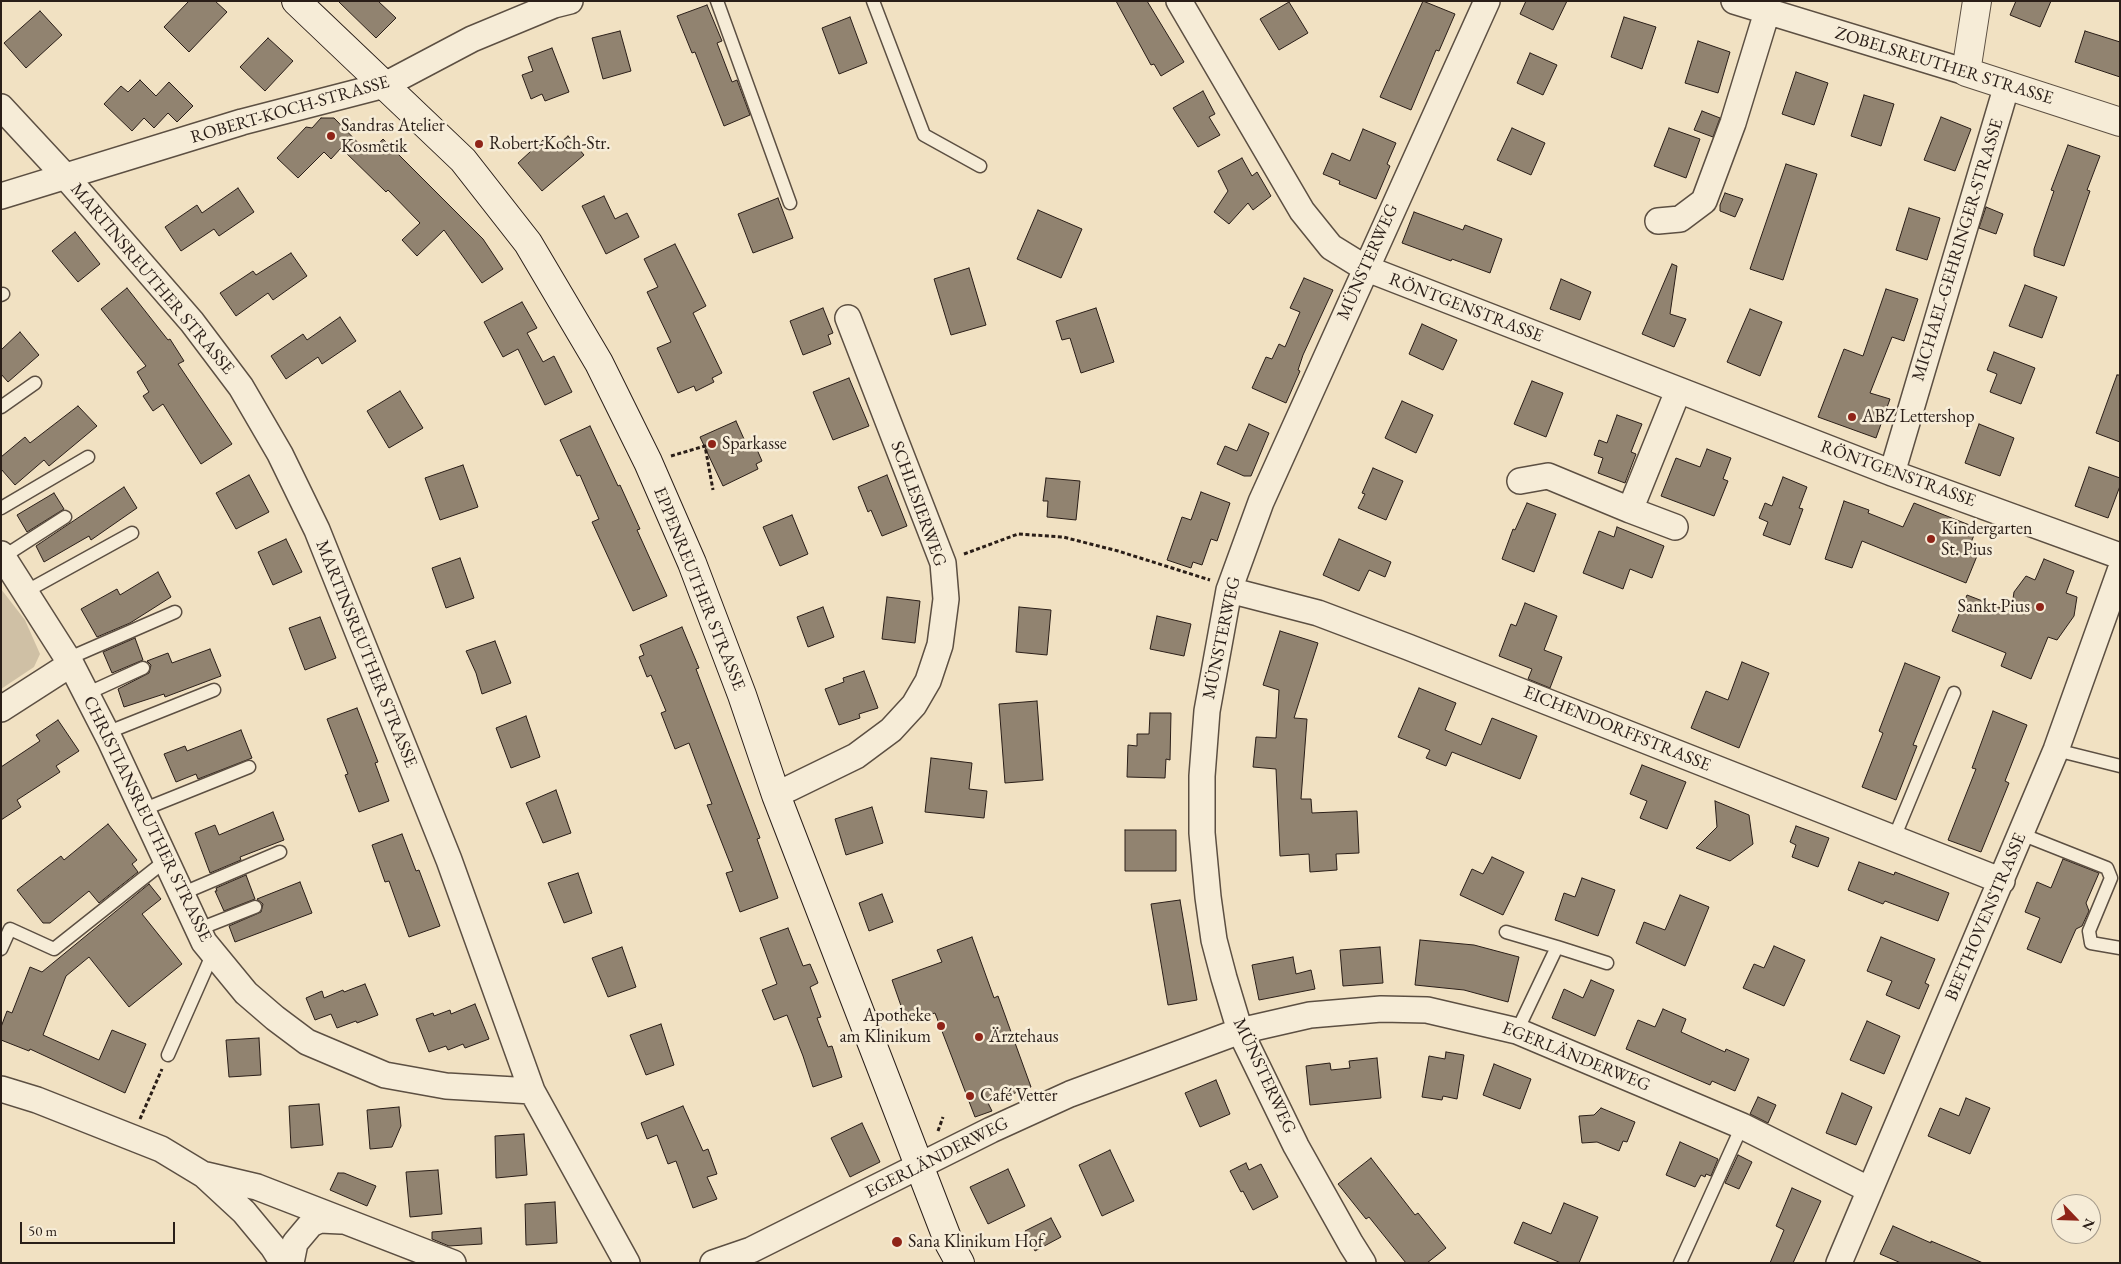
<!DOCTYPE html>
<html>
<head>
<meta charset="utf-8">
<style>
  body { margin:0 }
  #map { position:relative; width:2121px; height:1264px; overflow:hidden; background:#f1e1c2; font-family:"EB Garamond",serif }
  canvas { display:block }
  .frame { position:absolute; inset:0; border:2px solid #2a1e18; pointer-events:none }
  .north { position:absolute; left:2051px; top:1194px; width:50px; height:50px; box-sizing:border-box; background:#f6ecd7; border:1px solid #a49a8b; border-radius:50%; rotate:114deg; font-size:14px; font-weight:700; line-height:20px; text-align:center; color:#2a1e18 }
  .north::after { content:''; display:block; margin:auto; width:18px; height:22px; background:#8f2418; clip-path:polygon(50% 0,100% 100%,50% 72%,0 100%) }
  .scale { position:absolute; left:20px; top:1222px; width:155px; height:22px; box-sizing:border-box; border:2px solid #2a1e18; border-top:0; padding-left:6px; font-size:15px; line-height:18px; white-space:nowrap; color:#2a1e18; -webkit-text-stroke:4px #f6ecd7; paint-order:stroke }
</style>
</head>
<body>
<div id="map">
<canvas width="2121" height="1264"></canvas>
<div class="frame"></div>
<div class="north">N</div>
<div class="scale">50 m</div>
</div>
<script>
const ctx = document.querySelector('canvas').getContext('2d');
ctx.lineJoin = 'round';
function fill(path, color) { ctx.fillStyle = color; ctx.fill(path, 'evenodd'); }
const toPath = rows => new Path2D(rows.map(r => 'M' + r).join(''));
function stroke(path, color, width, dash) { ctx.strokeStyle = color; ctx.lineWidth = width; ctx.lineCap = dash ? 'butt' : 'round'; ctx.setLineDash(dash || []); ctx.stroke(path); }
function drawText(font, color, halo, rows, align = 'center') {
  ctx.font = font + ' "EB Garamond",serif'; ctx.lineWidth = 5; ctx.setLineDash([]); ctx.textBaseline = 'middle'; ctx.strokeStyle = halo; ctx.fillStyle = color; for (const [text, x, y, turn = 0] of rows) {
    ctx.save(); ctx.translate(x, y); ctx.rotate((+turn || 0) * Math.PI / 180); ctx.textAlign = isNaN(turn) ? turn : align; if (halo) ctx.strokeText(text, 0, 0); ctx.fillText(text, 0, 0); ctx.restore();
  }
}
fill(toPath([
  [1,589,25,620,40,654,34,667,1,689]
]), '#cfc0a5');
const building = toPath([
  [189,1,215,1,227,12,189,52,164,27,189,1],
  [338,1,378,1,396,18,376,38,338,1],
  [1116,1,1147,1,1184,62,1161,76,1154,64,1151,65,1116,1],
  [1423,1,1455,14,1439,51,1436,50,1411,110,1380,97,1423,1],
  [1526,1,1567,1,1553,30,1520,14,1526,1],
  [2016,1,2051,1,2040,27,2010,15,2016,1],
  [1289,2,1308,33,1279,50,1260,19,1289,2],
  [707,5,722,41,717,43,732,82,737,80,750,115,724,126,695,52,692,53,677,16,707,5],
  [40,11,62,35,26,68,4,43,40,11],
  [850,17,867,63,839,74,822,28,850,17],
  [1624,17,1656,27,1642,69,1611,57,1624,17],
  [620,31,631,71,603,79,592,38,620,31],
  [2085,31,2120,42,2120,77,2075,62,2085,31],
  [268,38,293,61,265,91,240,67,268,38],
  [1698,41,1730,52,1718,93,1685,83,1698,41],
  [552,48,569,92,545,101,542,94,531,99,522,75,533,71,528,57,552,48],
  [1530,53,1557,65,1543,95,1517,83,1530,53],
  [1796,72,1828,83,1814,125,1782,114,1796,72],
  [140,80,156,96,169,82,193,106,177,122,168,113,154,128,144,118,132,131,104,104,121,86,128,92,140,80],
  [1203,91,1215,114,1209,117,1220,135,1198,147,1173,108,1203,91],
  [1864,95,1894,104,1881,146,1851,136,1864,95],
  [1702,111,1720,118,1713,137,1694,130,1702,111],
  [1941,117,1971,129,1955,171,1924,160,1941,117],
  [321,118,334,118,369,154,383,139,483,239,503,269,482,283,444,230,417,256,402,240,420,223,388,190,386,192,341,148,331,159,324,152,298,178,277,158,306,127,312,128,321,118],
  [1512,128,1545,143,1531,175,1497,160,1512,128],
  [1669,128,1700,139,1686,178,1654,166,1669,128],
  [1363,129,1396,143,1387,164,1390,166,1376,199,1339,184,1340,181,1323,174,1332,153,1350,161,1363,129],
  [568,136,584,155,542,191,518,163,543,140,552,150,568,136],
  [2068,145,2100,156,2087,190,2090,191,2064,266,2034,256,2034,249,2054,191,2051,190,2068,145],
  [1242,158,1252,176,1257,172,1271,196,1253,210,1248,203,1229,224,1214,212,1228,191,1218,171,1242,158],
  [1786,164,1817,174,1783,280,1750,269,1786,164],
  [238,188,254,212,219,236,214,229,181,251,165,227,197,205,202,213,238,188],
  [1725,193,1743,199,1735,217,1720,211,1720,205,1725,193],
  [604,196,615,219,627,213,639,237,606,254,582,206,604,196],
  [778,198,793,238,753,253,738,214,778,198],
  [1986,207,2003,214,1996,234,1979,228,1986,207],
  [1909,208,1940,218,1927,260,1896,250,1909,208],
  [1038,210,1082,229,1061,278,1017,259,1038,210],
  [1414,212,1463,230,1465,225,1502,239,1490,273,1452,259,1451,261,1402,243,1414,212],
  [75,232,100,264,78,282,52,251,75,232],
  [675,244,706,306,693,313,722,373,712,378,714,382,696,391,694,386,678,393,657,348,671,342,647,292,658,287,644,259,675,244],
  [291,253,307,276,273,300,268,293,236,316,220,293,253,271,256,275,291,253],
  [1672,264,1677,266,1670,314,1686,319,1674,347,1642,334,1672,264],
  [969,268,986,325,951,335,934,279,969,268],
  [1304,278,1333,290,1303,355,1298,370,1300,371,1286,403,1252,388,1266,357,1272,359,1279,344,1285,347,1300,312,1290,308,1304,278],
  [1561,279,1591,292,1580,320,1550,309,1561,279],
  [2025,285,2057,297,2042,338,2009,326,2025,285],
  [127,288,168,340,170,339,184,361,178,364,232,444,201,464,163,404,153,411,143,396,149,392,137,372,146,366,101,309,127,288],
  [1886,289,1918,299,1904,341,1892,337,1870,393,1890,399,1876,438,1818,417,1844,349,1863,356,1886,289],
  [522,302,537,328,527,333,543,362,554,356,572,392,545,405,518,349,503,357,484,322,522,302],
  [823,308,833,333,828,335,831,344,803,355,790,321,823,308],
  [1096,308,1114,362,1081,373,1070,338,1062,340,1056,321,1096,308],
  [1750,309,1782,322,1760,376,1727,362,1750,309],
  [340,317,356,341,322,364,318,357,286,379,271,356,303,334,307,340,340,317],
  [1422,324,1457,340,1443,370,1409,354,1422,324],
  [20,332,39,355,8,382,1,374,1,350,20,332],
  [1994,352,2035,368,2021,404,1990,392,1997,374,1987,370,1994,352],
  [2117,375,2120,375,2120,442,2096,433,2117,375],
  [849,378,869,426,833,440,813,392,849,378],
  [1532,381,1563,393,1546,437,1514,424,1532,381],
  [400,391,423,428,389,448,367,411,400,391],
  [1402,401,1433,415,1416,453,1385,438,1402,401],
  [78,406,97,426,49,466,44,460,15,485,1,469,1,457,25,437,30,443,78,406],
  [1617,415,1642,424,1631,452,1636,454,1625,483,1598,473,1603,458,1594,455,1599,440,1607,443,1617,415],
  [736,421,748,448,755,445,762,461,756,464,758,469,723,486,700,437,736,421],
  [1249,424,1269,433,1251,476,1244,476,1217,464,1225,446,1237,451,1249,424],
  [1979,424,2014,438,2000,476,1965,463,1979,424],
  [590,426,618,486,620,485,640,529,637,530,667,596,633,611,592,522,599,519,580,475,577,476,560,440,590,426],
  [1707,449,1731,458,1723,479,1728,481,1714,516,1661,496,1676,458,1700,467,1707,449],
  [463,465,478,507,440,520,425,478,463,465],
  [2089,467,2120,478,2120,486,2108,518,2075,506,2089,467],
  [1373,468,1403,481,1386,520,1358,508,1365,494,1362,493,1373,468],
  [249,475,269,512,236,529,216,493,249,475],
  [887,475,907,526,882,536,871,510,868,512,858,487,887,475],
  [1783,477,1807,487,1799,508,1803,509,1790,545,1763,535,1768,522,1759,518,1765,503,1772,506,1783,477],
  [1046,478,1080,481,1076,520,1047,517,1048,501,1043,501,1046,478],
  [124,487,137,508,91,540,89,536,44,562,36,546,124,487],
  [1201,492,1230,503,1217,541,1211,539,1202,565,1193,562,1191,568,1167,560,1182,517,1191,520,1201,492],
  [54,493,64,509,27,532,17,515,54,493],
  [1844,501,1869,510,1868,513,1903,527,1914,503,1977,528,1967,552,1977,556,1966,583,1862,541,1852,568,1825,559,1844,501],
  [1527,503,1556,514,1534,572,1502,559,1513,529,1515,530,1527,503],
  [792,515,808,554,780,566,763,527,792,515],
  [1617,527,1664,546,1652,578,1630,569,1623,589,1583,573,1599,531,1614,537,1617,527],
  [286,539,302,572,273,585,258,552,286,539],
  [1339,539,1391,562,1385,577,1369,570,1359,591,1323,575,1339,539],
  [460,558,474,598,446,608,432,568,460,558],
  [2044,559,2074,571,2066,593,2077,597,2074,616,2057,640,2048,637,2031,679,2001,666,2006,653,1952,631,1967,595,2011,612,2014,592,2026,576,2035,580,2044,559],
  [158,572,171,597,130,623,97,637,81,609,117,589,120,595,158,572],
  [887,597,920,601,915,643,882,639,887,597],
  [1525,603,1557,616,1544,650,1562,657,1550,688,1528,679,1532,669,1499,656,1511,624,1516,626,1525,603],
  [823,607,834,637,808,647,797,617,823,607],
  [1019,607,1051,610,1047,655,1016,652,1019,607],
  [1157,616,1191,624,1184,656,1150,649,1157,616],
  [320,617,336,658,305,670,289,628,320,617],
  [682,627,699,668,696,669,760,838,757,839,778,898,740,912,726,873,733,871,707,805,712,804,689,743,675,749,661,713,666,711,651,675,647,677,639,657,644,655,640,645,682,627],
  [1280,631,1318,643,1294,718,1307,719,1301,799,1311,799,1312,813,1357,811,1359,853,1336,854,1337,870,1310,872,1309,854,1280,856,1276,769,1253,767,1256,737,1276,738,1279,690,1263,685,1280,631],
  [135,638,143,660,112,673,103,652,135,638],
  [495,641,511,683,482,694,476,673,466,651,495,641],
  [210,649,221,676,165,697,164,694,124,707,118,689,149,673,151,665,147,661,168,653,172,663,210,649],
  [1742,662,1769,673,1739,748,1691,728,1706,691,1728,700,1742,662],
  [1905,663,1940,677,1913,745,1917,746,1896,800,1862,787,1883,733,1879,731,1905,663],
  [864,671,878,708,859,714,860,718,839,725,825,689,844,682,843,678,864,671],
  [1419,688,1456,703,1445,730,1481,745,1492,718,1537,736,1520,779,1452,752,1446,766,1426,758,1430,750,1398,737,1419,688],
  [1037,701,1043,780,1005,783,999,704,1037,701],
  [357,708,378,762,375,763,389,801,359,812,345,775,348,774,327,719,357,708],
  [1993,711,2027,725,2005,781,2009,783,1981,852,1948,840,1976,769,1972,768,1993,711],
  [1150,713,1171,713,1170,760,1166,759,1165,778,1127,777,1128,745,1137,746,1137,734,1149,734,1150,713],
  [526,716,540,757,511,768,496,728,526,716],
  [58,720,79,751,56,766,60,772,17,800,21,807,1,820,1,767,40,741,36,735,58,720],
  [241,730,252,758,198,779,196,774,176,782,164,754,185,746,187,751,241,730],
  [931,758,972,763,969,789,987,791,984,818,925,812,931,758],
  [1642,765,1686,782,1667,829,1640,818,1647,801,1630,794,1642,765],
  [556,790,571,833,543,843,526,803,556,790],
  [1715,801,1749,815,1753,844,1730,861,1696,848,1717,827,1715,801],
  [872,807,883,843,846,855,835,819,872,807],
  [273,812,284,840,240,857,241,860,210,873,195,833,215,825,219,835,273,812],
  [108,824,137,860,132,864,138,872,99,903,89,891,50,923,43,923,17,890,61,856,64,860,108,824],
  [1796,826,1829,838,1818,867,1792,857,1796,845,1790,842,1796,826],
  [1125,830,1176,830,1176,871,1125,871,1125,830],
  [402,834,416,871,419,870,440,926,409,937,389,881,385,882,372,845,402,834],
  [1492,857,1524,872,1503,915,1460,895,1472,869,1483,874,1492,857],
  [2063,859,2099,873,2086,903,2089,911,2082,926,2076,929,2061,963,2027,949,2040,918,2025,912,2037,882,2051,888,2063,859],
  [1859,862,1894,875,1895,872,1949,893,1938,921,1885,901,1883,904,1848,890,1859,862],
  [578,873,592,913,564,923,548,883,578,873],
  [246,875,255,899,224,911,215,891,217,891,216,888,246,875],
  [1582,878,1615,890,1598,936,1555,920,1564,893,1575,897,1582,878],
  [300,882,312,913,235,942,229,926,261,912,263,904,257,899,300,882],
  [149,884,161,899,142,914,182,964,129,1007,89,957,66,976,43,1035,99,1060,112,1030,146,1044,125,1093,30,1049,29,1051,1,1040,1,1027,7,1011,12,1013,30,967,42,972,149,884],
  [882,894,893,922,869,931,859,903,882,894],
  [1680,895,1709,907,1685,966,1636,943,1644,922,1665,930,1680,895],
  [1180,900,1197,1000,1168,1005,1151,904,1180,900],
  [788,928,803,966,810,964,818,983,810,987,821,1017,817,1018,828,1047,832,1046,842,1077,813,1087,803,1056,787,1015,774,1020,762,990,777,984,760,938,788,928],
  [972,937,994,998,998,996,1031,1087,988,1103,992,1111,975,1117,935,1013,907,1023,892,980,942,962,937,950,972,937],
  [1881,937,1935,959,1925,983,1929,985,1919,1009,1886,995,1892,981,1867,971,1881,937],
  [1420,940,1474,945,1519,957,1508,1002,1464,990,1415,985,1420,940],
  [1774,946,1805,960,1784,1006,1743,988,1754,964,1764,968,1774,946],
  [622,947,636,987,608,997,592,958,622,947],
  [1380,947,1383,983,1343,986,1340,950,1380,947],
  [1293,957,1296,974,1311,970,1315,989,1259,1000,1252,965,1293,957],
  [1591,980,1614,990,1595,1036,1552,1018,1564,989,1583,998,1591,980],
  [365,984,378,1015,357,1023,356,1021,337,1028,331,1014,315,1020,306,998,322,991,324,998,343,990,344,992,365,984],
  [475,1004,489,1039,465,1048,463,1044,448,1050,446,1046,429,1052,416,1019,433,1013,434,1016,450,1010,451,1014,475,1004],
  [1663,1009,1686,1019,1681,1032,1725,1052,1726,1049,1749,1059,1735,1091,1712,1081,1710,1085,1626,1049,1638,1020,1655,1027,1663,1009],
  [1867,1021,1900,1036,1884,1074,1850,1060,1867,1021],
  [661,1024,674,1065,646,1075,630,1035,661,1024],
  [259,1038,261,1075,229,1077,226,1040,259,1038],
  [1446,1052,1464,1055,1457,1099,1443,1096,1442,1100,1422,1097,1429,1056,1445,1059,1446,1052],
  [1377,1058,1381,1098,1310,1105,1306,1066,1330,1063,1331,1070,1350,1068,1349,1061,1377,1058],
  [1494,1064,1531,1079,1520,1109,1483,1095,1494,1064],
  [1216,1080,1230,1114,1200,1127,1185,1093,1216,1080],
  [1842,1093,1872,1107,1856,1145,1826,1133,1842,1093],
  [1758,1097,1776,1105,1768,1123,1750,1114,1758,1097],
  [1966,1098,1990,1108,1970,1154,1928,1136,1940,1108,1959,1116,1966,1098],
  [319,1104,323,1145,291,1148,289,1106,319,1104],
  [683,1106,703,1151,708,1149,717,1174,707,1177,717,1199,693,1208,676,1161,668,1164,657,1135,647,1139,641,1123,683,1106],
  [399,1107,401,1126,392,1147,370,1149,367,1110,399,1107],
  [1601,1108,1635,1122,1627,1142,1623,1141,1619,1151,1597,1142,1582,1143,1579,1116,1594,1115,1601,1108],
  [862,1123,880,1162,850,1177,831,1138,862,1123],
  [524,1134,527,1175,496,1178,495,1136,524,1134],
  [1680,1142,1718,1159,1711,1176,1706,1174,1705,1177,1701,1175,1695,1187,1666,1175,1680,1142],
  [1110,1150,1134,1201,1102,1216,1079,1165,1110,1150],
  [1738,1155,1752,1162,1739,1189,1725,1183,1738,1155],
  [1371,1158,1415,1215,1418,1213,1446,1248,1427,1263,1406,1263,1369,1217,1366,1219,1338,1184,1371,1158],
  [1246,1163,1249,1170,1261,1164,1278,1197,1253,1210,1243,1191,1241,1192,1230,1171,1246,1163],
  [1008,1169,1025,1206,988,1224,970,1187,1008,1169],
  [438,1170,442,1214,410,1217,406,1172,438,1170],
  [338,1173,344,1173,376,1186,367,1206,330,1190,338,1173],
  [1792,1188,1821,1201,1793,1263,1770,1263,1784,1230,1776,1226,1792,1188],
  [555,1202,557,1243,526,1245,525,1204,555,1202],
  [1564,1203,1598,1217,1579,1263,1561,1263,1514,1243,1523,1222,1551,1234,1564,1203],
  [1051,1218,1061,1237,1035,1251,1025,1231,1051,1218],
  [1893,1226,1931,1243,1931,1241,1983,1263,1901,1263,1880,1254,1893,1226],
  [481,1228,482,1244,449,1246,432,1239,432,1232,481,1228]
]);
fill(building, '#918370');
stroke(building, '#2a1e18', 1);
const service = toPath([
  [717,1,790,203],
  [873,1,924,135,980,166],
  [1,295,3,294],
  [1,407,35,383],
  [1,508,88,457],
  [3,557,65,517],
  [25,592,132,533],
  [67,659,175,612],
  [86,694,143,668],
  [106,733,214,690],
  [2056,750,2120,766],
  [142,810,249,767],
  [2021,834,2107,868,2111,878,2089,931,2091,943,2120,948],
  [1894,838,1954,693],
  [181,894,280,852],
  [199,929,255,907],
  [1506,932,1557,947],
  [1,949,10,929,54,949,165,861],
  [1517,1031,1557,947,1607,963],
  [168,1055,213,953],
  [1680,1263,1742,1126]
]);
const minor = toPath([
  [1179,1,1302,211,1331,247,1365,268,1892,473,2120,556],
  [1734,1,1966,72],
  [1,107,66,177,192,322,241,387,280,454,317,530,449,860,532,1091,627,1263],
  [1,196,242,122,385,85,472,39,554,5,570,1],
  [1658,221,1680,219,1704,201,1733,123,1767,12],
  [1892,473,2007,85],
  [1520,481,1548,476,1630,510],
  [1675,527,1630,510,1678,391],
  [1,554,71,664,110,740,204,942,246,993,275,1018,307,1042,385,1075,446,1086,532,1091],
  [1229,590,1318,613,1408,647,2002,881],
  [1,709,71,664],
  [776,795,856,756,891,730,914,705,928,681,940,645,946,599,943,563,848,318],
  [1,1089,37,1100,161,1149,204,1175,244,1212,273,1247,283,1263],
  [206,1175,257,1187,453,1263],
  [291,1263,295,1243,311,1224,320,1220,341,1221],
  [713,1263,751,1250,991,1130,1070,1094,1240,1031,1310,1015,1381,1009,1427,1010,1517,1031,1742,1126,1870,1190],
  [1363,1263,1351,1244,1296,1146,1240,1031,1224,978,1214,940,1208,897,1202,833,1202,776,1207,711,1229,590,1261,502,1487,1],
  [1839,1263,2056,750,2120,571]
]);
const tertiary = toPath([
  [1977,1,1966,72,2120,122]
]);
const secondary = toPath([
  [296,1,463,160,528,243,599,363,648,462,692,563,742,695,776,795,949,1243,960,1263]
]);
stroke(service, '#5c4f42', 15);
stroke(minor, '#5c4f42', 28);
stroke(tertiary, '#5c4f42', 30);
stroke(secondary, '#2a1e18', 30);
stroke(toPath([
  [671,456,705,446,713,490],
  [964,554,1018,534,1063,537,1118,551,1210,580],
  [140,1119,162,1069],
  [938,1131,943,1117]
]), '#2a1e18', 3, [4, 2.5]);
stroke(service, '#f6ecd7', 12);
stroke(minor, '#f6ecd7', 25);
stroke(tertiary, '#f6ecd7', 28);
stroke(secondary, '#f6ecd7', 28);
for (const [x, y, r, color] of [
  [331,136,5,"#8f2418"],
  [479,144,5,"#8f2418"],
  [1852,417,5,"#8f2418"],
  [712,444,5,"#8f2418"],
  [1931,539,5,"#8f2418"],
  [2040,607,5,"#8f2418"],
  [941,1026,5,"#8f2418"],
  [979,1037,5,"#8f2418"],
  [970,1096,5,"#8f2418"],
  [897,1242,6,"#8f2418"]
]) { const dot = new Path2D(); dot.arc(x, y, r, 0, 2 * Math.PI); ctx.fillStyle = color; ctx.fill(dot); stroke(dot, '#f6ecd7', 2); }
drawText('18px', '#2a1e18', '#f6ecd7', [
  ["ZOBELSREUTHER STRASSE",1944,66,17],
  ["ROBERT-KOCH-STRASSE",290,110,-16],
  ["MICHAEL-GEHRINGER-STRASSE",1958,250,-73],
  ["MÜNSTERWEG",1368,262,-66],
  ["MARTINSREUTHER STRASSE",152,279,50],
  ["RÖNTGENSTRASSE",1466,308,21],
  ["RÖNTGENSTRASSE",1898,474,20],
  ["SCHLESIERWEG",918,504,70],
  ["EPPENREUTHER STRASSE",699,589,68],
  ["MÜNSTERWEG",1222,638,-78],
  ["MARTINSREUTHER STRASSE",366,654,68],
  ["EICHENDORFFSTRASSE",1617,729,22],
  ["CHRISTIANSREUTHER STRASSE",147,819,64],
  ["BEETHOVENSTRASSE",1986,917,-67],
  ["EGERLÄNDERWEG",1576,1057,22],
  ["MÜNSTERWEG",1264,1076,65],
  ["EGERLÄNDERWEG",937,1158,-27]
]);
drawText('18px', '#2a1e18', '#f6ecd7', [
  ["Sandras Atelier",341,126],
  ["Kosmetik",341,147],
  ["Robert-Koch-Str.",489,144],
  ["ABZ Lettershop",1862,417],
  ["Sparkasse",722,444],
  ["Kindergarten",1941,529],
  ["St. Pius",1941,550],
  ["Sankt Pius",2030,607,"right"],
  ["Apotheke",931,1016,"right"],
  ["am Klinikum",931,1037,"right"],
  ["Ärztehaus",989,1037],
  ["Café Vetter",980,1096],
  ["Sana Klinikum Hof",908,1242]
], 'left');
</script>
</body>
</html>
